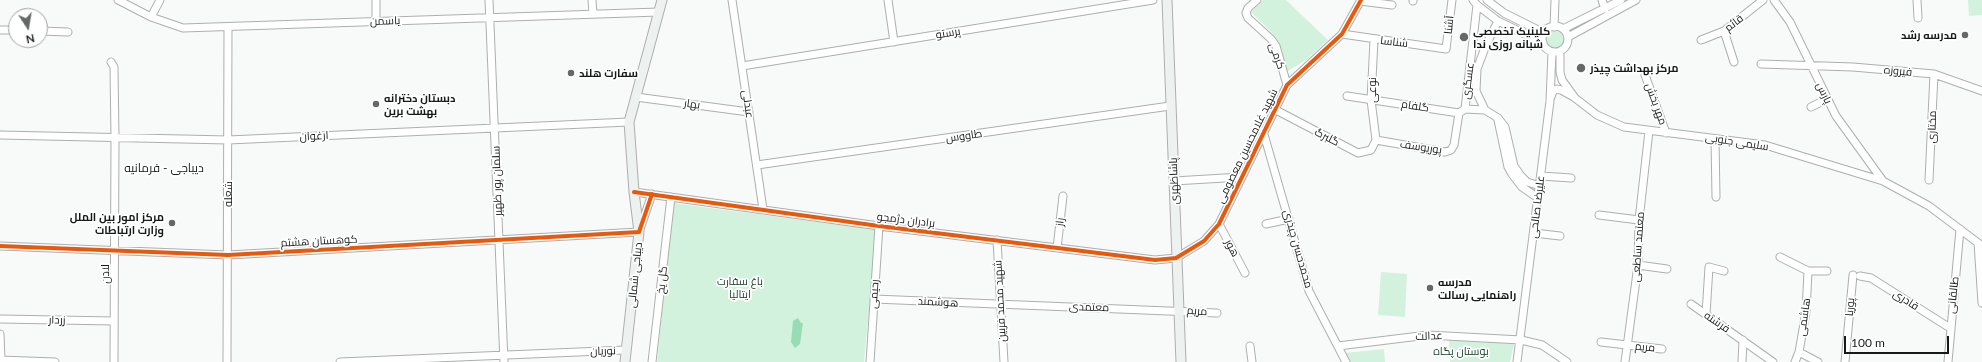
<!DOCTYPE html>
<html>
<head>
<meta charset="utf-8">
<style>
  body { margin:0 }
  #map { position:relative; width:1982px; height:362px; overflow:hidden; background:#f8faf9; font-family:Lato,sans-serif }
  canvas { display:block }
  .north { position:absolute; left:8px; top:8px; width:40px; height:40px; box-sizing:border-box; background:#fff; border:1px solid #a2a3a3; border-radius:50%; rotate:168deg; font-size:11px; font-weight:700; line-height:16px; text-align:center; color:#171918 }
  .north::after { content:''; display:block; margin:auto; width:14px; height:18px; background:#666867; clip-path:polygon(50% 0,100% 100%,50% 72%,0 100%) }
  .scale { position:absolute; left:1844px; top:336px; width:105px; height:18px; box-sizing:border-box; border:2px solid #171918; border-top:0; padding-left:5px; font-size:12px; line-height:14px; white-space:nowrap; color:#171918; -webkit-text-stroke:3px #fff; paint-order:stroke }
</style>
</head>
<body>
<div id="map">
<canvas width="1982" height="362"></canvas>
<div class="north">N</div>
<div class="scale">100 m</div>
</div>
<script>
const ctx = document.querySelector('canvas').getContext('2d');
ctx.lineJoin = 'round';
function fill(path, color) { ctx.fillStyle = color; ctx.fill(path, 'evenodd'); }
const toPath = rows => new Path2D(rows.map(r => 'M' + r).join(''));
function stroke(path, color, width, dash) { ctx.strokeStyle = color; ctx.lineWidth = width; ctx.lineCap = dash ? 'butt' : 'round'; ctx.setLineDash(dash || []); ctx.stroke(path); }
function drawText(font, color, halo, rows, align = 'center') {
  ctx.font = font + ' Lato,Cairo,sans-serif'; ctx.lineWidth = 3.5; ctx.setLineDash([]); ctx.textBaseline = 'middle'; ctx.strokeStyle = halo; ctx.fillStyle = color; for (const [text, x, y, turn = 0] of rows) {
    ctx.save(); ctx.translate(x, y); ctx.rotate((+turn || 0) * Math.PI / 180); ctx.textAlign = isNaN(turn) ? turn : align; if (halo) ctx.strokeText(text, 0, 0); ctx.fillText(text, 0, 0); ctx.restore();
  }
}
fill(toPath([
  [1263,0,1286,0,1328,40,1306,60,1288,71,1284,67,1281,48,1272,33,1251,12],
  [1968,0,1982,0,1982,15,1969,16],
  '1545 39a10 10 0 1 1 20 0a10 10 0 1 1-20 0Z',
  [673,203,877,230,864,362,657,362],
  [1381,272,1407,274,1405,317,1378,315],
  [1449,339,1514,344,1510,362,1450,362],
  [1384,349,1385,362,1350,362,1345,353]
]), '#d2f2de');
fill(toPath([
  [798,318,801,323,803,323,800,344,795,348,791,342,793,321]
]), '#97dcb4');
const street = toPath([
  [118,0,151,17,183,28,659,12],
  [376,0,376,21],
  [489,0,504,362],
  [592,0,593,14],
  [732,0,763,209],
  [888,0,894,42],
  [1257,0,1248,8,1246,13,1248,18,1271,39,1276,46,1287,85],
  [1413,0,1413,1],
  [1473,0,1477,5,1498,21,1543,43],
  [1487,0,1504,13,1544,33],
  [1602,0,1605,9],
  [1774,0,1790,22,1836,116,1883,181],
  [1917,0,1918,18],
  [1360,1,1392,5],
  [151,17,160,0],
  '1542 39a13 13 0 1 1 26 0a13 13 0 1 1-26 0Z',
  [1554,27,1555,0],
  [1563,29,1621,0],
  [0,30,16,30],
  [40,31,68,32],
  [1724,31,1734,62],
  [1342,34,1446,49,1452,0],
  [1568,37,1636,0],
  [1374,40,1371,100,1376,140],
  [1701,40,1724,31,1763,0],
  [1560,51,1560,72,1562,80,1575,98,1597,115,1624,127,1765,145,1883,181,1929,206,1982,246],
  [111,62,114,67,115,138,114,362],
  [1761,64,1853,67,1934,74,1982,91],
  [742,66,1153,0],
  [1645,75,1666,133],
  [1347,96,1459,113],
  [636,97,749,112],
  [1551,97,1553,91,1557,89,1561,90,1572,96],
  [1811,107,1827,99],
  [1274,109,1358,153,1371,150,1376,140],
  [1465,109,1477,5],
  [1485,110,1476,91,1477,69,1486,45,1498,21],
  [1459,113,1465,109,1485,110,1498,118,1505,127,1514,166,1521,176,1527,182,1540,186],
  [1498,120,1508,167,1512,174,1522,187,1538,198],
  [1263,131,1309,291,1346,362],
  [0,135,228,140,629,122],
  [1715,139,1716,197],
  [1376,140,1445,152,1451,150,1454,145,1459,113],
  [757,165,1170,106],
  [1541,176,1571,178],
  [1929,180,1934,74],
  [1174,181,1241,177],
  [634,192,879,226,1155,260,1176,258,1204,241,1219,224,1287,85,1342,34,1361,0],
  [1599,215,1639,220],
  [1219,224,1245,273],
  [1266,224,1289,219],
  [1534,233,1560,236],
  [997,240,1004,362],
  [1978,243,1982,303],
  [0,246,228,255,639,232,652,194],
  [1057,248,1063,196],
  [1780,257,1808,271,1827,271],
  [1638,265,1667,269],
  [1860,276,1871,278,1950,328],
  [874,299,1217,313],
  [1691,304,1773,362],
  [1706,314,1709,267,1724,271],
  [0,319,114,321],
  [0,334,1,360],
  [1601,342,1662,349],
  [1250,346,1252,362],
  [1338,346,1428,335,1521,340,1542,345,1567,362],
  [1799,352,1818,362],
  [0,360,55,362],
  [227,362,228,27],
  [340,362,626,350],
  [652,362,671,197],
  [870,362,879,226],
  [1517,362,1550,101,1552,52],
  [1625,362,1638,265,1639,220,1649,131],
  [1742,362,1743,340],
  [1795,362,1799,352,1806,312,1808,271],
  [1845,362,1853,275],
  [1948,362,1960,229]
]);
const secondary = toPath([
  [1167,0,1181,362],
  [625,362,639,232,634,192,629,122,662,0]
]);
stroke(street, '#adafae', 9);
stroke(secondary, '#adafae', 11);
stroke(street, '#fefefe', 7);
stroke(secondary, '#edf1ef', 9);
stroke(toPath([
  [634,192,879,226,1155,260,1176,258,1204,241,1219,224,1287,85,1342,34,1361,0],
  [0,246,228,255,639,232,652,194]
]), '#e8590c', 4);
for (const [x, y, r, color] of [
  [1965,35,4,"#666867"],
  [1464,37,5,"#666867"],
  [1581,68,5,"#666867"],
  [571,73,4,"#666867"],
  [376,104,4,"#666867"],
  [172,223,4,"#666867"],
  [1430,288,4,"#666867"]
]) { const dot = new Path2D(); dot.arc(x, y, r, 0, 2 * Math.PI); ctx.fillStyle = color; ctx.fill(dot); stroke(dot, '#fff', 1.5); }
drawText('11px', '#171918', '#fff', [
  ["یاسمن",385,21,-2],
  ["قائم",1734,23,-37],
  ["آشنا",1449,25,-84],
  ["پرستو",948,33,-9],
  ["شناسا",1394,42,7],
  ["کرمی",1277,56,70],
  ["فیروزه",1898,71,5],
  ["عسگری",1468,81,-83],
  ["نوعی",1372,90,-90],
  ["پارس",1824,93,64],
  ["بهار",692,104,8],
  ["عبدلی",748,104,82],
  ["مهر بخش",1656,104,70],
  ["گلفام",1415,106,9],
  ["مختاری",1932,127,-88],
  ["ارغوان",314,136,-3],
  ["طاووس",964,136,-8],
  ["گلبرگ",1327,137,27],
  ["سلیمی جنوبی",1737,142,9],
  ["شهید غلامحسین معصومی",1247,146,-64],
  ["پوریوسف",1421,147,9],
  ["سلمان پور ظهیر",497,181,-92],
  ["پاشاظهری",1174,181,-92],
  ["شعله",228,194,-90],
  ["علیرضا صالحی",1537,207,-83],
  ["برادران دژمجو",906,220,7],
  ["راز",1060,222,-83],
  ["کوهستان هشتم",319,241,-3],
  ["معتمد ساطعی",1638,247,-86],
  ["هور",1232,248,62],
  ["محمدحسن چیذری",1298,249,74],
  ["لادن",105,274,-90],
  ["دیباجی شمالی",635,275,-84],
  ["گل یخ",662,280,-84],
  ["رحیمی",874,294,-86],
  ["طالقانی",1953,295,-84],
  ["قادری",1906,300,32],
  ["شهید محمد فربین",1000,301,-93],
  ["هوشمند",938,302,3],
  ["معتمدی",1089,307,2],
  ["پوریا",1850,307,-85],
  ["مریم",1197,311,4],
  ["هاشمی",1804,317,-82],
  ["زردار",57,320,1],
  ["فرشته",1717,322,34],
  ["عدالت",1429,336,-2],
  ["مریم",1645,347,6],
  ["نوریان",603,351,-2]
]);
drawText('bold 11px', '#171918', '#fff', [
  ["کلینیک تخصصی",1473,31],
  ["شبانه روزی ندا",1473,44],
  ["مدرسه رشد",1957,35,"right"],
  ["مرکز بهداشت چیذر",1590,68],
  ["سفارت هلند",579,73],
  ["دبستان دخترانه",384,98],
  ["بهشت برین",384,111],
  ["مرکز امور بین الملل",164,217,"right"],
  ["وزارت ارتباطات",164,230,"right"],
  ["مدرسه",1438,282],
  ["راهنمایی رسالت",1438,295]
], 'left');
drawText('11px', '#153f28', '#fff', [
  ["باغ سفارت",740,281],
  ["ایتالیا",740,294],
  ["بوستان پگاه",1461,351]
]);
drawText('12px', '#171918', '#fff', [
  ["دیباجی - فرمانیه",164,168]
]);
</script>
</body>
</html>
